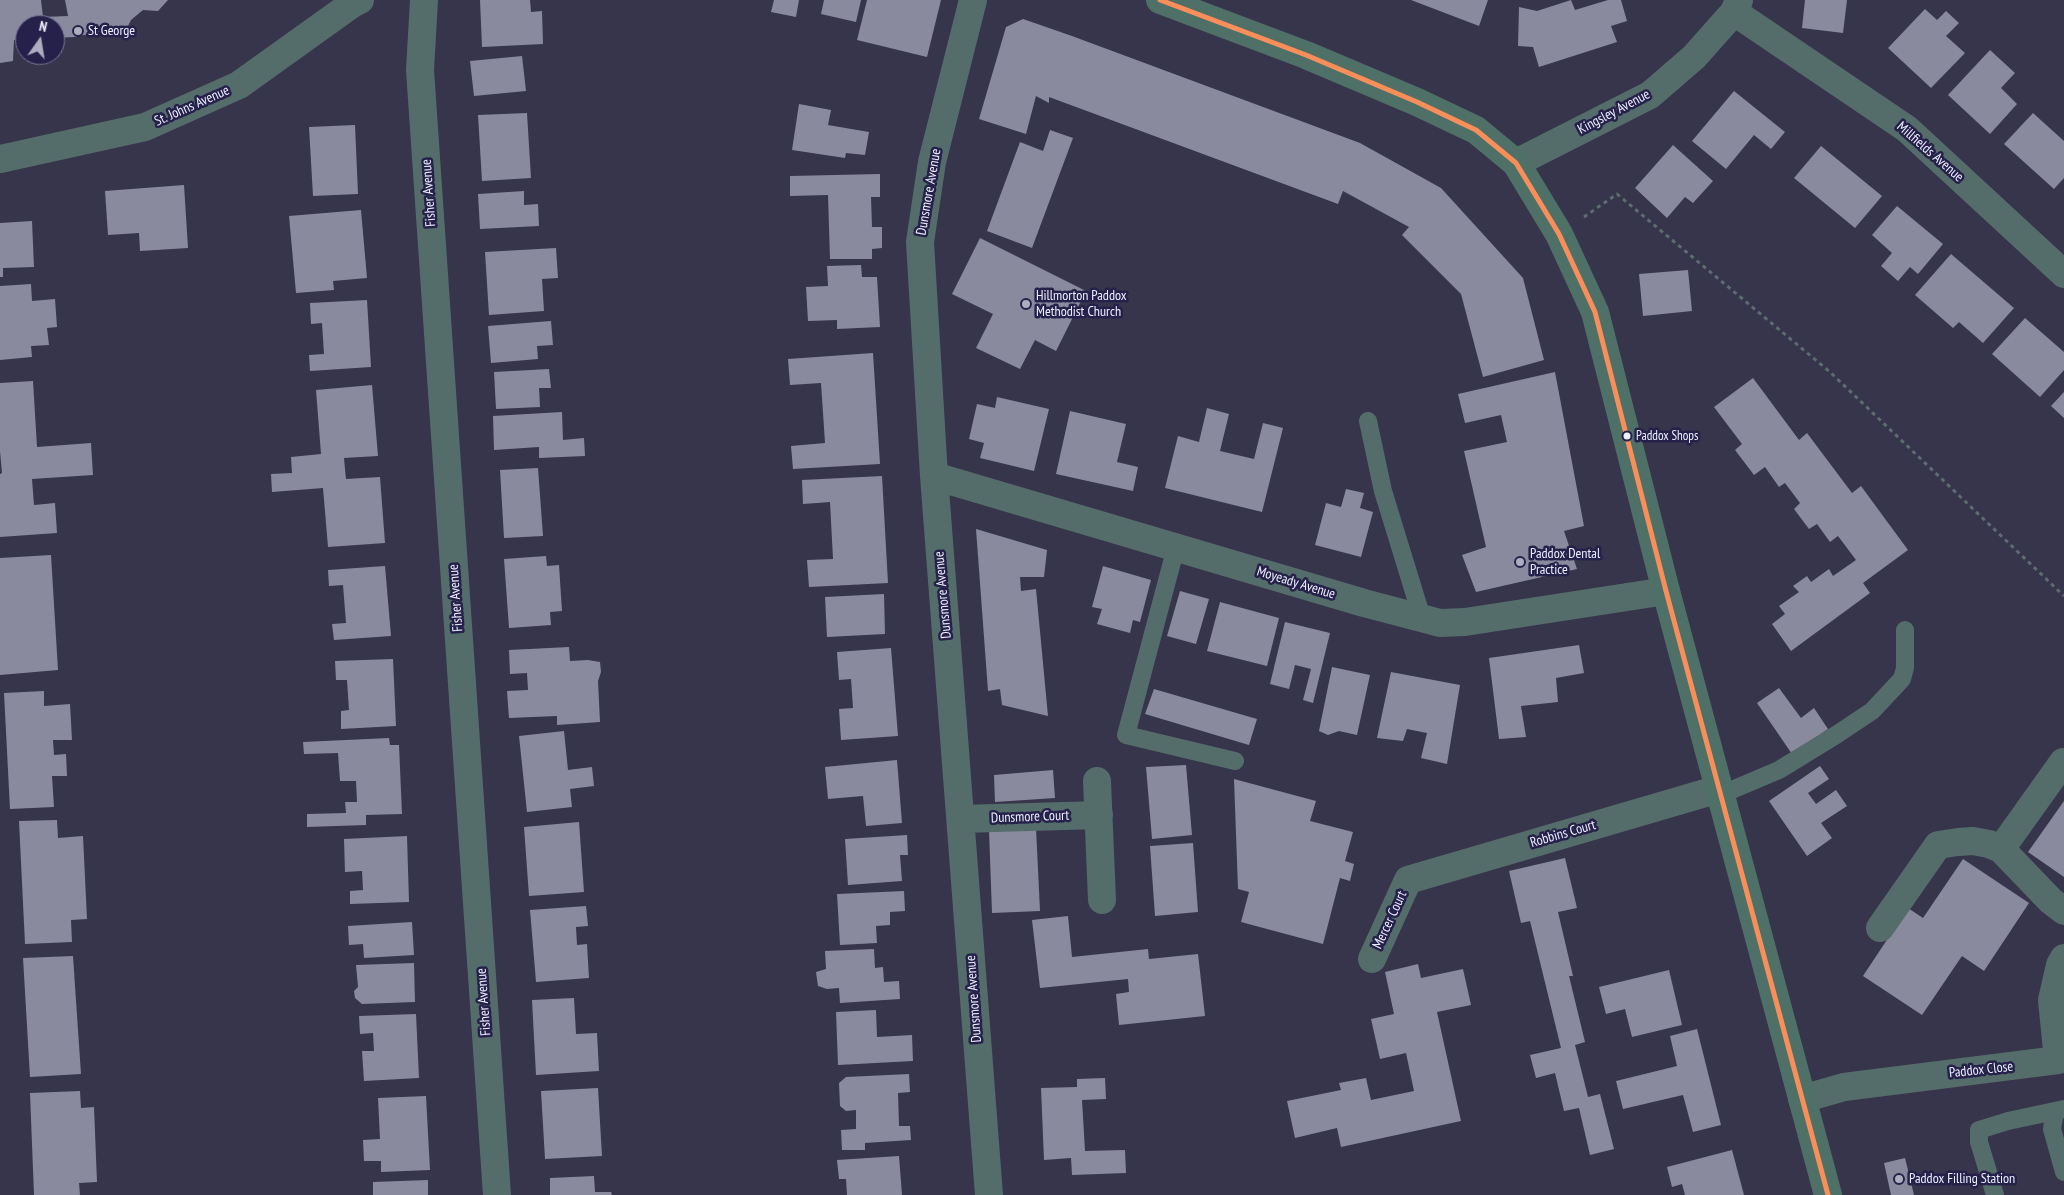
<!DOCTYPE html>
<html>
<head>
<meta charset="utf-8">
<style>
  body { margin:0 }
  #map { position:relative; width:2064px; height:1195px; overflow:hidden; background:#36354b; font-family:"PT Sans Narrow",sans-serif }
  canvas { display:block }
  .north { position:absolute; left:15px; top:15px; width:50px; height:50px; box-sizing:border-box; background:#25214a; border:1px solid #757392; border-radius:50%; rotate:13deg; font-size:14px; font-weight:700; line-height:20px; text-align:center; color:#edeefe }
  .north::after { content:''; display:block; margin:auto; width:18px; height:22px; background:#adadbf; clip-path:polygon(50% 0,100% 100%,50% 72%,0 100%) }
</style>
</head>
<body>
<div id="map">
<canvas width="2064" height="1195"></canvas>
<div class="north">N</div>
</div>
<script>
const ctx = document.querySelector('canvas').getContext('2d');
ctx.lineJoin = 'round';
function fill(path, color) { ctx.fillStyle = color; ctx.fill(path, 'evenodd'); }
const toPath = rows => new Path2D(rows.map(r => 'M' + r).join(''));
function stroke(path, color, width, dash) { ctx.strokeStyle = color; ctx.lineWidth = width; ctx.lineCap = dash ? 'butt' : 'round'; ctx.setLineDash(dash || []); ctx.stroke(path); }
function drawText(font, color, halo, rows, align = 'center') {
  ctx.font = font + ' "PT Sans Narrow",sans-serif'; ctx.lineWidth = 5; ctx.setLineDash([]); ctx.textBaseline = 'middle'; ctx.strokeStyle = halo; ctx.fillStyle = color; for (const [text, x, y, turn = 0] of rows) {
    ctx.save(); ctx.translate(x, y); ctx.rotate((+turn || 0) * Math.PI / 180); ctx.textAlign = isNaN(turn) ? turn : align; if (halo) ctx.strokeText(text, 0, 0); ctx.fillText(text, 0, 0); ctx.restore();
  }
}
fill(toPath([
  [0,0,41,0,43,17,68,16,65,0,168,0,158,11,143,10,131,20,128,26,74,37,55,38,55,25,25,25,25,40,14,40,13,61,0,63],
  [480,0,530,0,531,12,542,11,543,44,482,47],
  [774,0,799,0,796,17,771,12],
  [824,0,861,0,856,22,821,14],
  [867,0,941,0,927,57,857,40],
  [1411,0,1488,0,1479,26],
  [1571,0,1575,10,1608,0,1621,0,1627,21,1611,26,1617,42,1539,67,1533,47,1518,46,1519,7,1537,11],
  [1805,0,1847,0,1843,33,1802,28],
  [1925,9,1937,20,1946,11,1959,23,1946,36,1965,53,1931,88,1888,48],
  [1023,19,1072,36,1360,143,1441,188,1523,278,1544,360,1483,377,1461,294,1402,235,1409,227,1343,191,1338,204,1049,97,1049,103,1036,96,1026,134,979,119,1006,27],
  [1990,50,2015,73,2001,88,2017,104,1990,134,1948,95],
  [522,56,526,91,474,96,470,61],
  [1734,91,1785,132,1771,149,1754,135,1726,169,1692,141],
  [799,104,831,110,828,125,869,132,865,155,846,153,845,158,792,150],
  [527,113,531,178,482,181,478,115],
  [2033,113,2064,141,2064,178,2054,189,2004,144],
  [355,125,358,194,313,196,309,127],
  [1050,130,1073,138,1032,248,987,231,1020,142,1043,151],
  [1673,145,1713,181,1693,203,1685,197,1667,218,1635,188],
  [1821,146,1882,196,1855,228,1794,178],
  [880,174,880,197,871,197,872,227,882,227,882,248,872,249,872,259,830,259,828,195,790,196,790,176],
  [184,185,188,248,140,251,139,233,108,235,105,191],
  [524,191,524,205,538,204,539,226,480,229,478,194],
  [1897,206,1943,244,1918,274,1910,267,1898,281,1881,266,1892,253,1872,235],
  [361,210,367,278,333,281,334,290,296,293,289,216],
  [32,221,34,267,3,268,3,277,0,277,0,223],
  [980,238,1086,291,1056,351,1035,340,1020,369,976,348,993,314,952,294],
  [556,248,558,278,542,279,544,311,489,315,485,252],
  [1951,254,2014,308,1983,343,1959,322,1953,328,1915,295],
  [861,265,862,277,877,277,880,327,837,329,837,320,808,321,806,287,828,286,827,266],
  [1688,270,1692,311,1643,316,1639,274],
  [31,284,32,301,55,299,57,327,47,328,49,345,31,346,32,357,0,360,0,286],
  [367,300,371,367,310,371,309,355,324,354,322,323,311,324,310,303],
  [2025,318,2064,352,2064,370,2040,397,1992,354],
  [551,321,553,345,537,346,538,359,491,363,488,326],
  [873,353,880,464,793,469,791,446,825,443,821,383,790,385,788,359],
  [549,369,551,388,539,388,540,407,496,409,494,372],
  [1555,372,1584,526,1564,531,1577,569,1476,592,1462,555,1486,547,1464,451,1507,442,1501,415,1465,423,1458,394],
  [1753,378,1799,440,1807,433,1852,493,1861,486,1908,550,1863,583,1870,593,1791,651,1772,624,1785,614,1779,606,1799,592,1793,586,1807,576,1811,582,1829,569,1833,576,1856,560,1838,536,1830,542,1817,524,1809,529,1794,509,1800,503,1785,483,1779,487,1765,467,1754,475,1735,450,1742,444,1714,407],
  [33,381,37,447,91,443,93,475,32,479,34,505,55,503,57,533,0,537,0,474,2,473,0,451,0,383],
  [372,385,378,456,344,458,345,469,346,479,380,477,385,543,328,547,323,488,272,492,271,474,292,473,291,457,321,454,316,390],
  [2064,392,2064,418,2051,406],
  [997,397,1049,409,1034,471,980,458,984,443,969,439,977,404,995,408],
  [1207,408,1229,414,1220,451,1254,459,1263,423,1283,428,1262,512,1165,488,1178,436,1199,442],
  [1070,411,1126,424,1117,462,1138,467,1133,491,1056,474],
  [562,412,563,440,584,438,585,456,539,458,539,447,494,450,493,416],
  [538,468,543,536,504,538,500,470],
  [882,476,888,583,809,587,807,560,833,559,830,502,803,504,802,480],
  [1346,489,1364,493,1360,508,1373,512,1361,557,1315,545,1326,503,1341,507],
  [976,529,1047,550,1044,577,1020,577,1021,591,1036,589,1048,716,1002,705,1000,689,988,691],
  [51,555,58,670,0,675,0,558],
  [546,556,547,566,559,565,562,611,550,612,551,625,509,628,504,559],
  [385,566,391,636,334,640,332,624,346,623,343,585,329,586,328,570],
  [1103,566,1151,580,1140,622,1133,620,1130,633,1097,624,1102,609,1092,607],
  [1180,591,1209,599,1196,644,1167,636],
  [884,594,885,634,827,637,825,597],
  [1220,602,1279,618,1267,666,1207,651],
  [1285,622,1330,633,1313,703,1303,700,1311,669,1295,665,1289,689,1270,684],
  [1579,645,1584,673,1556,678,1558,702,1521,706,1526,737,1499,739,1489,658],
  [569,647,570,661,588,660,600,662,601,672,598,681,600,722,557,725,557,716,509,718,507,691,528,690,527,673,510,674,509,650],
  [891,648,898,736,841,740,839,709,853,708,851,679,839,680,837,652],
  [393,659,396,726,341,729,341,711,349,710,347,680,336,680,335,661],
  [1332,667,1370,675,1357,735,1339,731,1328,735,1319,731],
  [1391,672,1460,685,1447,764,1421,758,1427,733,1407,729,1403,741,1377,738],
  [1779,688,1801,718,1814,708,1828,729,1792,754,1757,703],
  [1154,689,1257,719,1249,745,1145,714],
  [44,691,44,706,70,704,72,740,53,740,54,755,66,754,67,776,52,776,54,807,10,809,4,693],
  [564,731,568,770,592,767,594,786,570,789,572,807,527,812,519,736],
  [389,738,390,745,399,745,402,814,366,815,366,825,307,827,307,814,346,813,345,802,357,802,356,781,340,781,338,753,304,754,303,742],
  [897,760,902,823,866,826,863,796,828,799,825,767],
  [1186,765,1192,835,1152,839,1146,767],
  [1820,766,1829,779,1808,793,1816,804,1836,790,1847,806,1821,823,1832,838,1807,856,1769,801],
  [1053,770,1055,798,995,802,994,775],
  [1234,779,1316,801,1310,821,1353,832,1345,861,1354,864,1350,881,1340,878,1323,944,1241,922,1249,892,1238,889],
  [2064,801,2064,877,2028,852],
  [57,820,58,838,83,836,87,919,71,920,72,942,25,944,19,821],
  [579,822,584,892,529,896,524,827],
  [1036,828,1040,911,992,913,989,830],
  [907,835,908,855,900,855,902,881,848,885,845,839],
  [407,836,409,902,350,904,350,891,363,890,362,871,345,872,344,839],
  [1193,843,1198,912,1155,916,1150,846],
  [1565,858,1577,908,1558,912,1573,976,1569,976,1585,1042,1575,1045,1588,1097,1600,1094,1614,1149,1590,1155,1579,1108,1564,1111,1555,1073,1536,1078,1530,1055,1561,1048,1530,921,1521,923,1509,871],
  [1963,859,2029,903,1984,971,1962,956,1922,1015,1863,976,1908,908,1923,918],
  [904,891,905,911,890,912,890,925,876,926,877,943,840,945,837,894],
  [586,906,588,926,576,927,577,945,587,944,589,978,536,982,530,910],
  [1068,916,1072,957,1148,949,1149,959,1198,954,1205,1016,1119,1025,1116,994,1129,992,1128,979,1040,988,1032,920],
  [412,922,414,955,364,958,363,944,349,945,348,926],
  [874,949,875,968,883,967,884,982,899,981,900,999,840,1003,839,988,827,989,818,986,816,972,826,969,825,951],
  [73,956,81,1074,30,1077,23,958],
  [414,963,415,1002,362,1004,355,998,354,991,358,987,356,965],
  [1418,964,1421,978,1463,969,1471,1005,1437,1012,1461,1121,1341,1147,1337,1128,1295,1138,1287,1101,1341,1090,1339,1083,1366,1078,1371,1100,1414,1091,1406,1053,1380,1059,1371,1019,1394,1014,1385,972],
  [1669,970,1682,1025,1632,1037,1625,1009,1606,1014,1599,987],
  [574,998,576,1034,597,1033,599,1071,536,1075,532,1000],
  [876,1010,877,1037,912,1035,913,1061,838,1065,836,1012],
  [416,1014,419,1078,364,1081,362,1051,374,1051,373,1033,360,1034,359,1016],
  [1697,1029,1721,1125,1693,1132,1683,1095,1623,1109,1616,1081,1677,1066,1670,1036],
  [909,1074,910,1092,898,1093,899,1126,910,1126,911,1140,865,1143,865,1150,842,1150,841,1130,856,1129,856,1110,846,1111,840,1106,839,1083,846,1077],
  [1105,1078,1106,1099,1082,1100,1085,1151,1125,1150,1126,1173,1072,1175,1071,1158,1044,1160,1041,1088,1077,1087,1077,1079],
  [598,1088,602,1156,545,1159,541,1091],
  [80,1091,81,1108,94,1107,97,1182,79,1183,80,1195,34,1195,30,1093],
  [426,1096,430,1170,381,1172,381,1161,364,1161,363,1140,380,1139,378,1098],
  [1732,1150,1744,1195,1685,1195,1682,1184,1672,1187,1667,1167],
  [899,1156,902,1195,847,1195,846,1179,839,1179,837,1160],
  [1905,1158,1914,1195,1891,1195,1884,1163],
  [594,1176,595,1192,611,1192,612,1195,550,1195,550,1178],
  [428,1180,428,1195,373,1195,373,1182]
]), '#8a8a9e');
stroke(toPath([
  [1584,217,1617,194,1830,372,2064,596]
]), '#5d6c6e', 3, [4, 4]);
stroke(toPath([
  [1368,421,1383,491,1422,618],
  [1176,547,1126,735,1235,761],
  [1720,795,1779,770,1836,735,1872,711,1902,679,1905,668,1905,630],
  [2055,1111,2052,1129,2064,1172],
  [1995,1195,1979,1142,1979,1130,2008,1121,2064,1109]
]), '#556d6a', 18);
stroke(toPath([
  [424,0,420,70,497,1195],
  [973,0,932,162,920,242,934,476,989,1195],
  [1734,12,1907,129,2064,274],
  [0,159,145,127,239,85,352,4,360,0],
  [1516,163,1650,95,1694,57,1734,12,1739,0],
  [934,476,1364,603,1440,623,1465,622,1666,591],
  [1097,781,1102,900],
  [961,819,1099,815],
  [2001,849,2063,762],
  [1880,928,1938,845,1958,842,1973,841,1989,844,2001,849,2051,901,2064,911],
  [1372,959,1408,880,1719,789],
  [1802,1099,1844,1087,2058,1060,2052,1000,2060,965,2064,958]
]), '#556d6a', 28);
stroke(toPath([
  [1160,0,1306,55,1417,102,1476,130,1516,163,1559,234,1595,312,1666,591,1828,1195]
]), '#4f7067', 28);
stroke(toPath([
  [1160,0,1306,55,1417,102,1476,130,1516,163,1559,234,1595,312,1666,591,1828,1195]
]), '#fa8e5a', 5);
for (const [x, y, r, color] of [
  [78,31,5,"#adadbf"],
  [1026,304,5,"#adadbf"],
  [1627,436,4.5,"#edeefe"],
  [1520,562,5,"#adadbf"],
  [1899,1179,5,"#adadbf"]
]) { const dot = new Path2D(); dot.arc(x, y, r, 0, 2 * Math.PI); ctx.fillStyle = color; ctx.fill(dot); stroke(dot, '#25214a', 2); }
drawText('13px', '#edeefe', '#25214a', [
  ["Paddox Shops",1636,436]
], 'left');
drawText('14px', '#edeefe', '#25214a', [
  ["St George",88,31],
  ["Hillmorton Paddox",1036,296],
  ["Methodist Church",1036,312],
  ["Paddox Dental",1530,554],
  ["Practice",1530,570],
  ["Paddox Filling Station",1909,1179]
], 'left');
drawText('14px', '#edeefe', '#25214a', [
  ["St. Johns Avenue",192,106,-24],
  ["Kingsley Avenue",1614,112,-28],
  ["Millfields Avenue",1930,152,41],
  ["Dunsmore Avenue",929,192,-80],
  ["Fisher Avenue",429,193,-94],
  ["Moyeady Avenue",1296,583,17],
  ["Dunsmore Avenue",943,595,-95],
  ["Fisher Avenue",456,598,-94],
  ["Dunsmore Court",1030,817,-2],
  ["Robbins Court",1563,834,-16],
  ["Mercer Court",1390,920,-65],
  ["Dunsmore Avenue",974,999,-94],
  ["Fisher Avenue",484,1002,-94],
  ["Paddox Close",1981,1070,-6]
]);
</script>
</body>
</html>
